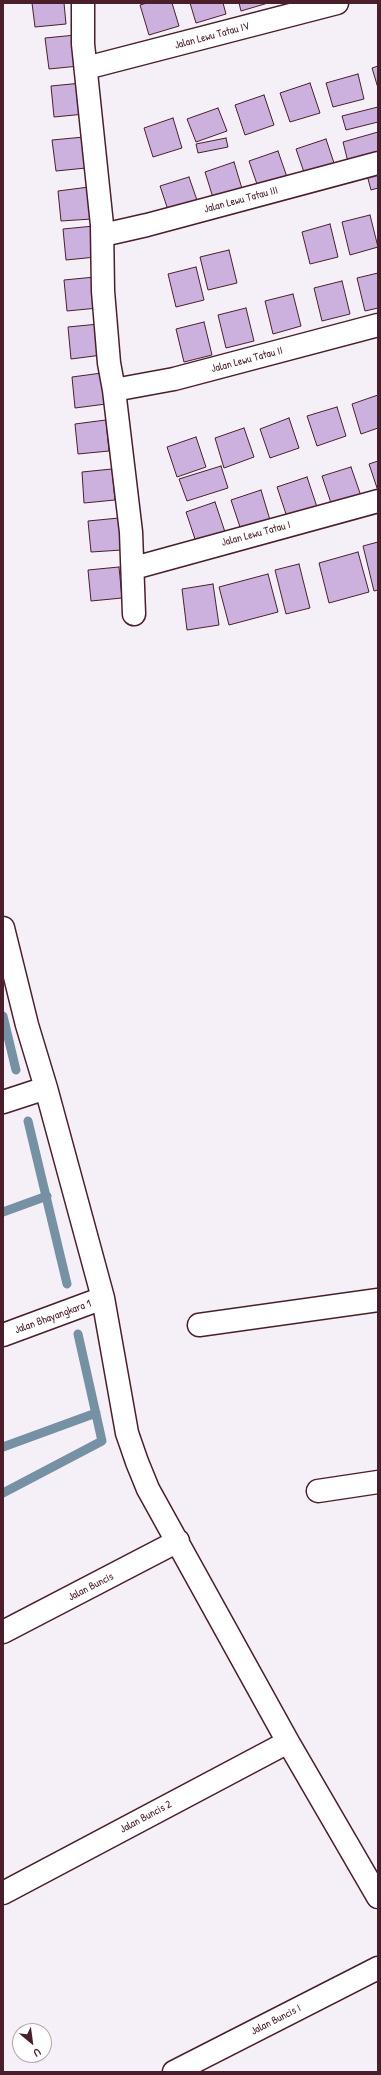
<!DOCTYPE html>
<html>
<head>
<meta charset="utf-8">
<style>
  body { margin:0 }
  #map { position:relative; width:381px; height:2075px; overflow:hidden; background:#f5eff8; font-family:"Patrick Hand",sans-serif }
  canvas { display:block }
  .frame { position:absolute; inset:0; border:4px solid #4a1f2b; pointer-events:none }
  .north { position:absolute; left:12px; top:2023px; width:40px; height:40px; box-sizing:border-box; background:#fff; border:1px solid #b7a5aa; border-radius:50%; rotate:151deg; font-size:11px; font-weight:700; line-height:16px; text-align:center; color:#4a1f2b }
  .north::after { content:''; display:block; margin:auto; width:14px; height:18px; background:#4a1f2b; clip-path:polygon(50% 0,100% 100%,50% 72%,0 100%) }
</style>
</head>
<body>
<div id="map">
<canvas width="381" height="2075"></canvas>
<div class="frame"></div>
<div class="north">U</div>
</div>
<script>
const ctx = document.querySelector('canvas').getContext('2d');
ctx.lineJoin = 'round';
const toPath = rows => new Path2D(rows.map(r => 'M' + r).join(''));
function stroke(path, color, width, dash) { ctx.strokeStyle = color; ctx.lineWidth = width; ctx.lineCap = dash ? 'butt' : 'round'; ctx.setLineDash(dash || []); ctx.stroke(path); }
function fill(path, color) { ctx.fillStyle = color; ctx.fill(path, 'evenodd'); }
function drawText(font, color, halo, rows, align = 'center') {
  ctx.font = font + ' "Patrick Hand",sans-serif'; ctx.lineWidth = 3; ctx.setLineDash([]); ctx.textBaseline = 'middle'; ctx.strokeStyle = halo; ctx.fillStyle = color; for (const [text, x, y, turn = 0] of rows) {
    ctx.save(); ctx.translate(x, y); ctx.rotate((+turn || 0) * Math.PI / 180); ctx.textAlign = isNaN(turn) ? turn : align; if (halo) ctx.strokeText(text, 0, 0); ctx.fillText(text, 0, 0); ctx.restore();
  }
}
stroke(toPath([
  [3,1016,16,1070],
  [28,1121,67,1284],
  [3,1212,47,1196],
  [3,1447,96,1413],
  [3,1493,102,1441,78,1334]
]), '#7690a4', 9);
const building = toPath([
  [32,3,64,3,66,24,35,27,32,3],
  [147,3,172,3,179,26,149,35,140,5,147,3],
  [190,3,223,3,226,14,196,23,190,3],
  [239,3,268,3,241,11,239,3],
  [76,35,79,66,49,69,45,38,76,35],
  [378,66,378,88,372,68,378,66],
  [358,74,364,99,333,107,326,83,358,74],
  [82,83,85,114,54,117,51,86,82,83],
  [310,83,320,113,290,122,280,93,310,83],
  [264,95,274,125,245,135,235,105,264,95],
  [378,107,378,122,346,130,342,116,378,107],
  [218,108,227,131,196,142,187,119,218,108],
  [173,118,182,148,153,157,144,128,173,118],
  [378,132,378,158,349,166,343,142,378,132],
  [84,137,86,168,56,171,52,140,84,137],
  [226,138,228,147,198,153,196,144,226,138],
  [326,139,336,169,306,178,296,149,326,139],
  [278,151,288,180,259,190,249,161,278,151],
  [234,162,243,192,214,201,205,172,234,162],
  [378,172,378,188,371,190,367,175,378,172],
  [189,177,199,206,170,216,160,186,189,177],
  [89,187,92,219,61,221,58,191,89,187],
  [370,215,378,247,350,255,342,222,370,215],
  [330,224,338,257,310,264,302,232,330,224],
  [94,226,96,257,66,260,63,229,94,226],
  [229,250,237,283,208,290,200,257,229,250],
  [196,267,204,300,176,307,168,274,196,267],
  [378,273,378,308,365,311,357,278,378,273],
  [95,277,98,308,67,311,64,280,95,277],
  [342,281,350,314,322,321,314,288,342,281],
  [293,294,301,326,273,334,265,301,293,294],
  [246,308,254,341,226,348,218,315,246,308],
  [204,322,212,355,184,362,176,329,204,322],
  [99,324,102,355,71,359,68,327,99,324],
  [102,373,106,404,75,408,72,377,102,373],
  [378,395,378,428,361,434,352,404,378,395],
  [337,407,346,436,317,446,307,416,337,407],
  [289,418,299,448,270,458,260,429,289,418],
  [106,420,109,451,78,454,75,424,106,420],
  [244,428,254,457,224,468,215,438,244,428],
  [196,437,206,467,177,477,167,447,196,437],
  [378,461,378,491,369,464,378,461],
  [221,466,228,488,187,501,179,479,221,466],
  [351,467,361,496,332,506,322,476,351,467],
  [112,469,115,500,84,503,82,472,112,469],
  [307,477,317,507,287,517,277,487,307,477],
  [261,490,270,520,241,530,231,500,261,490],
  [215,502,225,532,196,542,186,512,215,502],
  [119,518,122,550,91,552,88,521,119,518],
  [378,542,378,590,374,591,363,546,378,542],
  [358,552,369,592,329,603,319,563,358,552],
  [299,564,310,608,286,614,275,570,299,564],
  [119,567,122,598,91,601,88,570,119,567],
  [268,574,278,612,229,625,219,587,268,574],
  [213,584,219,625,187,630,182,589,213,584]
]);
fill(building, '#ccb0dd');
stroke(building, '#4a1f2b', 1);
const minor = toPath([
  [83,3,83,44,102,225,103,291,109,363,114,390,131,532,134,614],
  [86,68,337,3],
  [103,235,147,225,378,163],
  [114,390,174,379,378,325],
  [134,568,378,501],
  [3,928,27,1025,46,1088,103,1298,127,1433,137,1462,148,1489,288,1742,378,1897],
  [3,1102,46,1088],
  [199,1325,378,1300],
  [3,1335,103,1298],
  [318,1491,378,1482],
  [3,1632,178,1541],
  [3,1893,288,1742],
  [174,2072,378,1968]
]);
stroke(minor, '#4a1f2b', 25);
stroke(minor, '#fff', 22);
drawText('11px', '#4a1f2b', '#fff', [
  ["Jalan Lewu Tatau IV",212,36,-15],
  ["Jalan Lewu Tatau III",241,200,-15],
  ["Jalan Lewu Tatau II",247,360,-15],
  ["Jalan Lewu Tatau I",256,534,-15],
  ["Jalan Bhayangkara 1",53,1317,-20],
  ["Jalan Buncis",91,1587,-27],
  ["Jalan Buncis 2",146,1817,-28],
  ["Jalan Buncis I",276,2020,-27]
]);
</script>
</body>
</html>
